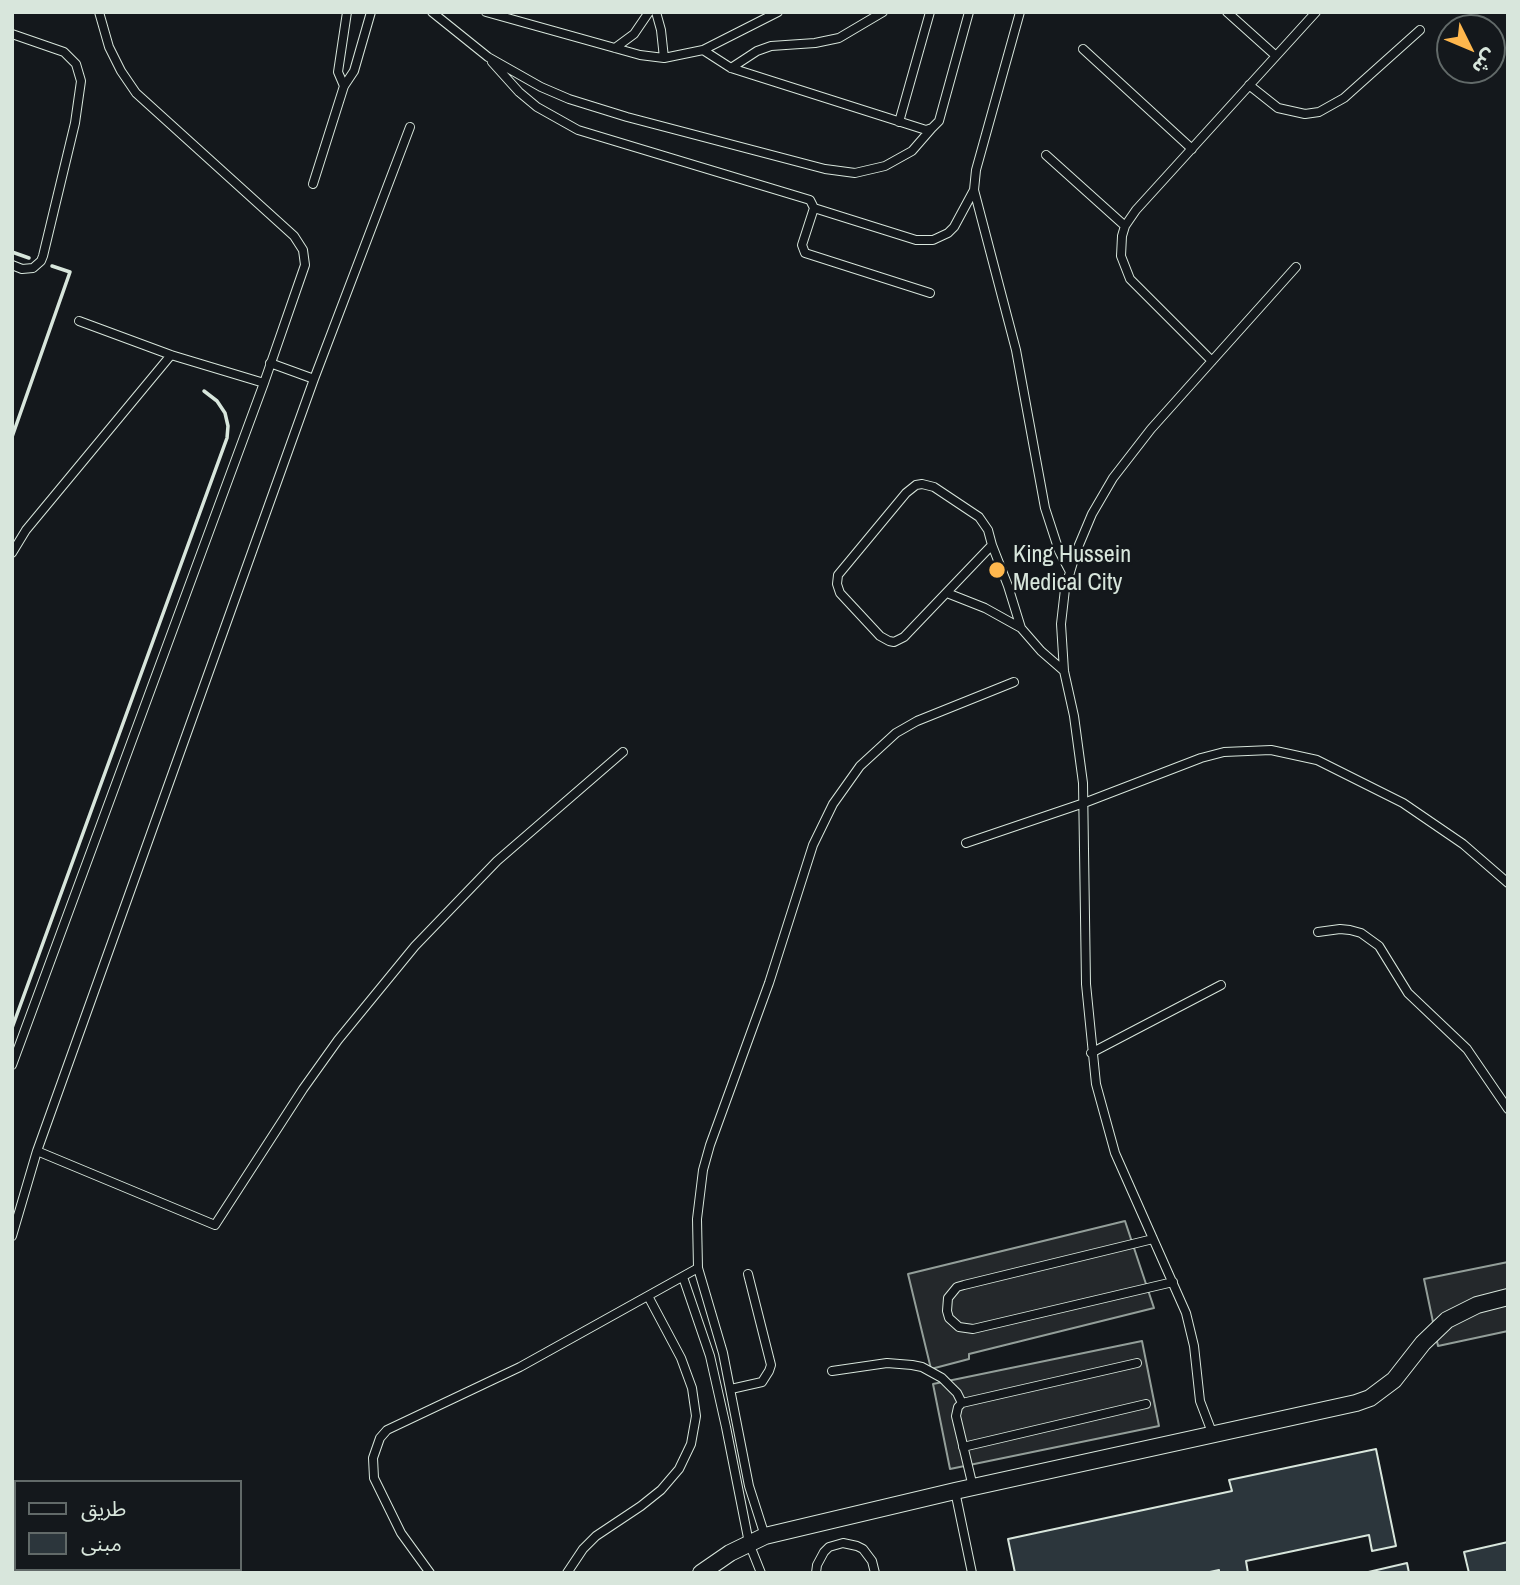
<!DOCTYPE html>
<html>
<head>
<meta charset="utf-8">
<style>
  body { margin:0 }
  #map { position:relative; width:1520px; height:1585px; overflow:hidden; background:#14181c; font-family:"Archivo Narrow","Noto Sans Arabic",sans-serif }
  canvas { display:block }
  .frame { position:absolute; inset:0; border:14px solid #d8e6dc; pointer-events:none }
  .legend { position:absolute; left:14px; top:1480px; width:228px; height:91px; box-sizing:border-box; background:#14181c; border:2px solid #626a69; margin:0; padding:9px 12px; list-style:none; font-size:21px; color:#d8e6dc }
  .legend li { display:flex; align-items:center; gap:14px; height:35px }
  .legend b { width:35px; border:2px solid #626a69 }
  .north { position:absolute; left:1436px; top:14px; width:70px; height:70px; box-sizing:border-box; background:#14181c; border:2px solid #626a69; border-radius:50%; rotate:133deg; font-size:19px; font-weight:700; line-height:28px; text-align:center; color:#d8e6dc }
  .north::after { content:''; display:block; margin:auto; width:24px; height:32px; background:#ffb74d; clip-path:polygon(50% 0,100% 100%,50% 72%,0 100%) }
</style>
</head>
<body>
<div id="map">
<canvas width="1520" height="1585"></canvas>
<div class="frame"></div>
<ul class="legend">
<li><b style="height:9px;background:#14181c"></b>طريق</li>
<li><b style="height:19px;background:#2c363c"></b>مبنى</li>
</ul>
<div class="north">ش</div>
</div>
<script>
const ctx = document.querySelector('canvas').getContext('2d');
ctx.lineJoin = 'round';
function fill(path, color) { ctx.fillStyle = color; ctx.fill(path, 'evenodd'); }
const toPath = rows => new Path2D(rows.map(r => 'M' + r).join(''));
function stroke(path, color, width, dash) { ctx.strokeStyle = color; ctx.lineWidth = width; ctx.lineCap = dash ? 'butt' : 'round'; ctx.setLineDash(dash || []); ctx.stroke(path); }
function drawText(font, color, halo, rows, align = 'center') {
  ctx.font = font + ' "Archivo Narrow",sans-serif'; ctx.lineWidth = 5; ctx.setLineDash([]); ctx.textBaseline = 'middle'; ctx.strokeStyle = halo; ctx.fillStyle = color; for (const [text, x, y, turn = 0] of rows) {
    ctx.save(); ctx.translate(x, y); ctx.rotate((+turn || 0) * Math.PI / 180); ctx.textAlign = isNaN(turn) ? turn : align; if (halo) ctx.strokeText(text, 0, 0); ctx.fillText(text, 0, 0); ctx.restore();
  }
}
const parking = toPath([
  [1125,1221,1154,1308,969,1354,969,1359,931,1369,908,1274,1125,1221],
  [1508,1262,1508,1331,1438,1346,1424,1279,1508,1262],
  [1142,1341,1159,1426,950,1469,933,1384,1142,1341]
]);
fill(parking, '#24282b');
stroke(parking, '#939e99', 2);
const building = toPath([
  [1376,1449,1396,1546,1372,1551,1369,1535,1246,1561,1248,1573,1219,1573,1219,1570,1205,1573,1015,1573,1008,1539,1232,1491,1229,1480,1376,1449],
  [1508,1542,1508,1573,1469,1573,1464,1552,1508,1542],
  [1407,1563,1409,1573,1364,1573,1407,1563]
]);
fill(building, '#2c363c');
stroke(building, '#d8e6dc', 2);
const service = toPath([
  [432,12,488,57,541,87,569,99,627,117,825,169,855,173,885,166,912,151,932,128],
  [486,12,640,55,664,58,703,50,778,12],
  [656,12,661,30,664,58],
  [1020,12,976,170,974,190,1016,350,1045,508,1059,551,1070,572],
  [1227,12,1276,56],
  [12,34,64,52,76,64,81,81,75,123,43,256,41,261,33,268,22,269,12,265],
  [615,48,634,34,649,12],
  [1083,49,1192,149],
  [703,50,731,68,926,130,932,128,939,121,969,12],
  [492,62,519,92,537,107,578,130,810,200,814,208,802,245,805,253,930,293],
  [731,68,757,51,771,46,815,43,839,38,883,12],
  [1249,85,1278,108,1305,114,1319,112,1344,98,1420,30],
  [344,86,338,72,347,12],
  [899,122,930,12],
  [1046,155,1125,226],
  [313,184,344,86,354,71,371,12],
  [814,208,916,240,933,240,948,233,954,227,974,190],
  [79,321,171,355,264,383],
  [1212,361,1130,279,1121,256,1122,236,1125,226,1136,210,1316,12],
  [270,363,314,379],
  [922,484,934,487,979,517,988,530,992,545,904,637,894,642,889,641,880,636,840,593,837,584,838,575,906,493,916,485,922,484],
  [992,545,1008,586,1021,628],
  [12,553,26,530,171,355],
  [947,593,985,608,1021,628,1041,651,1064,671],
  [966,843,1084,803,1201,758,1224,752,1271,750,1317,760,1403,803,1463,844,1508,883],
  [1318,932,1340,929,1350,930,1361,933,1379,946,1408,993,1467,1049,1508,1109],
  [1091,1053,1221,985],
  [12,1065,264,383,305,265,303,250,294,236,136,93,121,71,109,47,99,12],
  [37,1151,215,1225,303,1089,338,1040,415,946,497,861,623,752],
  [12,1236,37,1151,314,379,410,127],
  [1153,1239,964,1285,957,1287,948,1298,947,1311,949,1318,959,1327,973,1329,1173,1282],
  [683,1277,710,1356,726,1427,749,1543,761,1573],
  [832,1371,887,1363,912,1365,922,1367,942,1378,957,1393,962,1403],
  [731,1389,762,1382,769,1371,771,1365,748,1274],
  [1213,1435,1200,1401,1194,1346,1186,1313,1115,1153,1096,1084,1086,984,1083,783,1074,716,1064,671,1061,624,1065,589,1076,552,1092,514,1113,478,1151,429,1296,267],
  [963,1447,1146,1404],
  [973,1487,956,1416,958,1407,962,1403,1137,1363],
  [955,1491,972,1573],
  [765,1536,749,1486,723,1353,698,1268,697,1219,703,1170,710,1145,769,983,813,845,833,804,860,766,896,733,917,721,1014,682],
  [430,1573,401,1533,374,1478,373,1458,380,1438,387,1430,520,1367,698,1268],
  [567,1573,583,1549,596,1536,641,1506,661,1490,679,1469,691,1444,696,1416,692,1388,681,1358,648,1296],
  [816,1573,817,1565,824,1552,829,1547,843,1543,857,1546,863,1549,872,1561,875,1573]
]);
const minor = toPath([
  [701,1573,730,1553,765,1536,955,1491,1356,1403,1370,1398,1394,1380,1423,1343,1447,1320,1477,1305,1508,1297]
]);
stroke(service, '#d8e6dc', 10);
stroke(minor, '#d8e6dc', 18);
stroke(service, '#14181c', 8);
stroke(minor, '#14181c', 16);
stroke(toPath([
  [12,252,29,258],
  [12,437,70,272,52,266],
  [12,1028,227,438,228,426,225,413,217,401,204,391]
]), '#d8e6dc', 3.5);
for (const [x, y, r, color] of [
  [997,570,9,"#ffb74d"]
]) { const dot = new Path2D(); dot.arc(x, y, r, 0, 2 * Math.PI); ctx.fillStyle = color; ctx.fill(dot); stroke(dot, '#14181c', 2.5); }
drawText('24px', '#d8e6dc', '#14181c', [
  ["King Hussein",1013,556],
  ["Medical City",1013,584]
], 'left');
</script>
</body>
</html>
